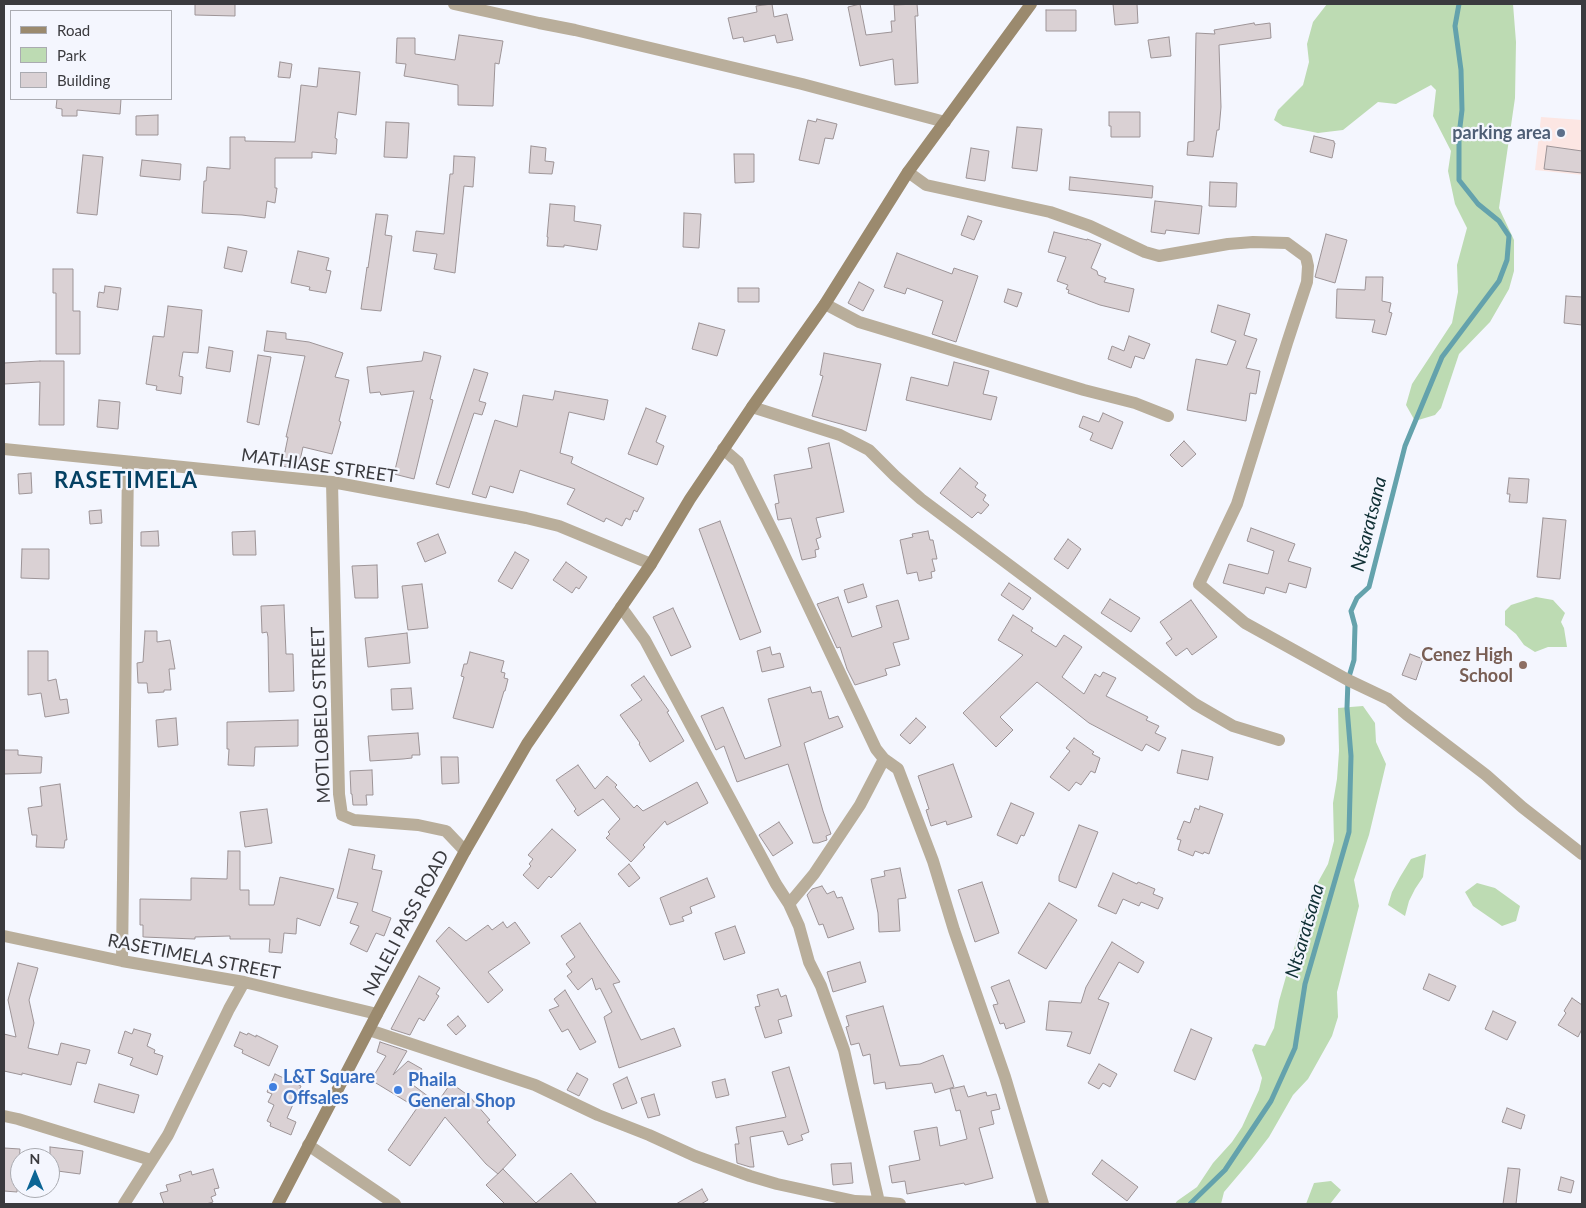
<!DOCTYPE html>
<html>
<head>
<meta charset="utf-8">
<style>
  body { margin:0 }
  #map { position:relative; width:1586px; height:1208px; overflow:hidden; background:#f4f6fe; font-family:Lato,sans-serif }
  canvas { display:block }
  .frame { position:absolute; inset:0; border:5px solid #3a3a3e; pointer-events:none }
  .legend { position:absolute; left:10px; top:10px; width:162px; height:90px; box-sizing:border-box; background:#f4f6fe; border:1px solid #aaabb1; margin:0; padding:6px 9px; list-style:none; font-size:15px; color:#3a3a3e }
  .legend li { display:flex; align-items:center; gap:10px; height:25px }
  .legend b { width:25px; border:1px solid #aaabb1 }
  .north { position:absolute; left:10px; top:1148px; width:50px; height:50px; box-sizing:border-box; background:#f4f6fe; border:1px solid #aaabb1; border-radius:50%; rotate:0deg; font-size:14px; font-weight:700; line-height:20px; text-align:center; color:#3a3a3e }
  .north::after { content:''; display:block; margin:auto; width:18px; height:22px; background:#0c6595; clip-path:polygon(50% 0,100% 100%,50% 72%,0 100%) }
</style>
</head>
<body>
<div id="map">
<canvas width="1586" height="1208"></canvas>
<div class="frame"></div>
<ul class="legend">
<li><b style="height:6px;background:#9b8a6e"></b>Road</li>
<li><b style="height:14px;background:#bddbb3"></b>Park</li>
<li><b style="height:14px;background:#dad1d4"></b>Building</li>
</ul>
<div class="north">N</div>
</div>
<script>
const ctx = document.querySelector('canvas').getContext('2d');
ctx.lineJoin = 'round';
function fill(path, color) { ctx.fillStyle = color; ctx.fill(path, 'evenodd'); }
const toPath = rows => new Path2D(rows.map(r => 'M' + r).join(''));
function stroke(path, color, width, dash) { ctx.strokeStyle = color; ctx.lineWidth = width; ctx.lineCap = dash ? 'butt' : 'round'; ctx.setLineDash(dash || []); ctx.stroke(path); }
function drawText(font, color, halo, rows, align = 'center') {
  ctx.font = font + ' Lato,sans-serif'; ctx.lineWidth = 4.5; ctx.setLineDash([]); ctx.textBaseline = 'middle'; ctx.strokeStyle = halo; ctx.fillStyle = color; for (const [text, x, y, turn = 0] of rows) {
    ctx.save(); ctx.translate(x, y); ctx.rotate((+turn || 0) * Math.PI / 180); ctx.textAlign = isNaN(turn) ? turn : align; if (halo) ctx.strokeText(text, 0, 0); ctx.fillText(text, 0, 0); ctx.restore();
  }
}
fill(toPath([
  [1541,117,1582,120,1582,175,1535,170]
]), '#fce6e3');
fill(toPath([
  [1327,4,1513,4,1516,42,1515,98,1499,208,1514,240,1514,271,1509,289,1490,322,1459,354,1441,408,1435,415,1415,421,1406,405,1412,384,1452,323,1458,292,1457,265,1467,228,1455,204,1448,171,1451,151,1433,116,1436,90,1431,85,1396,104,1378,102,1343,130,1318,133,1283,126,1274,120,1278,110,1303,85,1309,62,1307,44,1313,22],
  [1536,597,1553,600,1565,613,1561,622,1564,628,1567,647,1548,647,1535,652,1524,645,1516,634,1505,625,1505,611,1511,605],
  [1363,706,1375,723,1376,742,1386,764,1369,835,1354,880,1359,906,1337,992,1338,1017,1332,1036,1308,1079,1293,1095,1269,1137,1252,1159,1224,1192,1221,1204,1175,1204,1177,1201,1197,1187,1213,1163,1232,1142,1242,1127,1259,1090,1262,1078,1252,1050,1255,1044,1265,1046,1274,1028,1279,1001,1305,910,1312,893,1328,864,1334,841,1333,803,1337,779,1339,751,1338,708],
  [1426,854,1423,877,1415,889,1409,901,1405,916,1388,905,1392,892,1400,877,1411,859],
  [1477,883,1495,888,1520,906,1516,921,1502,926,1473,906,1465,892],
  [1331,1181,1341,1190,1330,1204,1306,1204,1314,1183]
]), '#bddbb3');
stroke(toPath([
  [1190,1204,1225,1170,1271,1101,1295,1048,1305,984,1349,832,1351,756,1347,708,1348,680,1354,660,1355,626,1351,611,1357,598,1369,587,1405,446,1442,357,1499,281,1507,260,1509,236,1499,221,1478,204,1459,180,1459,135,1462,110,1461,70,1455,26,1459,4]
]), '#64a2ac', 5);
const building = toPath([
  [195,4,235,4,235,16,195,15,195,4],
  [772,4,774,17,787,14,793,40,777,43,775,35,744,42,743,37,733,39,728,18,757,12,756,6,772,4],
  [860,4,866,35,892,32,891,21,895,21,894,5,917,4,918,16,915,16,918,83,895,85,893,59,860,66,848,7,860,4],
  [1113,4,1137,4,1138,23,1115,25,1113,4],
  [1046,10,1076,10,1076,31,1046,31,1046,10],
  [1254,23,1255,25,1270,23,1271,38,1219,45,1221,107,1219,130,1217,130,1213,157,1187,155,1188,142,1194,141,1196,33,1215,34,1214,30,1254,23],
  [459,35,503,41,499,64,495,63,493,106,458,105,458,85,404,76,406,64,396,63,397,38,415,38,415,54,455,60,459,35],
  [1169,37,1171,56,1151,58,1148,40,1169,37],
  [280,62,292,64,290,78,278,77,280,62],
  [319,68,360,72,356,115,338,112,335,138,337,139,336,154,312,152,312,158,275,158,275,188,277,188,275,203,267,201,265,218,242,215,202,213,204,181,206,181,207,167,230,169,230,137,245,137,245,141,295,142,301,85,317,87,319,68],
  [57,99,121,99,120,114,77,110,77,116,62,116,62,109,56,108,57,99],
  [1109,112,1140,112,1140,137,1111,137,1111,126,1109,126,1109,112],
  [158,115,158,135,136,135,136,116,158,115],
  [817,119,837,124,833,139,825,138,819,164,799,160,808,120,816,122,817,119],
  [386,122,409,123,407,158,384,157,386,122],
  [1017,127,1042,129,1037,171,1012,168,1017,127],
  [1314,136,1334,141,1334,143,1335,143,1332,158,1310,152,1314,136],
  [531,146,546,148,545,161,554,162,552,174,529,173,531,146],
  [1547,146,1582,151,1582,173,1544,169,1547,146],
  [971,148,989,151,985,181,966,178,971,148],
  [734,154,754,154,754,182,735,183,734,154],
  [83,155,103,157,97,215,77,213,83,155],
  [454,156,475,157,473,187,464,186,455,273,434,269,437,254,413,251,416,231,444,234,450,174,453,174,454,156],
  [142,160,181,164,180,180,140,176,142,160],
  [1070,177,1153,186,1152,198,1069,190,1070,177],
  [1210,182,1237,183,1236,207,1209,206,1210,182],
  [1155,201,1202,206,1199,234,1166,230,1165,234,1151,232,1155,201],
  [550,204,575,206,574,221,601,225,597,250,564,245,564,247,547,246,548,237,547,237,550,204],
  [684,213,701,214,699,248,683,247,684,213],
  [376,214,388,215,385,235,392,236,381,311,361,309,367,267,368,268,376,214],
  [968,216,982,221,974,240,961,235,968,216],
  [1054,232,1087,240,1087,239,1101,244,1091,268,1097,271,1098,275,1106,278,1104,282,1134,289,1129,312,1100,305,1068,293,1069,290,1066,289,1068,285,1057,281,1066,257,1048,252,1054,232],
  [1326,234,1347,240,1335,283,1315,277,1326,234],
  [228,247,247,251,242,272,224,268,228,247],
  [298,251,329,258,326,270,331,271,326,293,309,290,310,287,291,283,298,251],
  [897,253,952,274,954,268,978,276,956,342,932,334,943,301,907,288,905,294,884,287,897,253],
  [53,269,73,269,73,311,80,311,80,354,56,354,56,293,53,293,53,269],
  [1366,277,1383,277,1382,301,1391,303,1389,312,1392,313,1386,335,1372,332,1375,320,1336,318,1337,289,1365,290,1366,277],
  [859,282,874,290,863,311,848,303,859,282],
  [105,286,121,288,118,310,97,307,99,292,104,293,105,286],
  [738,288,759,288,759,302,738,302,738,288],
  [1008,289,1022,293,1017,307,1004,302,1008,289],
  [1566,296,1582,297,1582,325,1564,323,1566,296],
  [1218,305,1250,314,1244,335,1257,339,1246,368,1260,371,1256,394,1250,393,1246,421,1187,410,1196,359,1227,365,1236,341,1211,332,1218,305],
  [168,306,202,310,198,353,183,352,179,376,183,377,181,394,156,390,157,386,146,384,153,336,164,337,168,306],
  [699,323,725,330,717,356,692,349,699,323],
  [267,331,286,333,286,339,309,342,343,353,335,377,349,380,339,421,341,422,332,454,303,447,298,469,282,466,288,437,286,437,305,356,264,351,267,331],
  [1129,336,1150,344,1144,359,1135,356,1131,368,1108,359,1112,346,1124,351,1129,336],
  [209,347,233,351,230,372,206,368,209,347],
  [424,352,441,356,430,399,433,400,414,479,394,474,414,391,381,395,380,392,370,393,367,367,422,361,424,352],
  [824,353,881,364,866,431,812,416,823,376,820,375,824,353],
  [258,355,271,357,259,425,247,422,258,355],
  [40,361,64,361,64,425,39,425,40,382,4,384,4,363,40,361],
  [954,362,989,371,983,394,997,397,991,420,906,400,911,377,948,386,954,362],
  [474,369,488,373,479,401,486,403,482,415,474,413,449,488,436,484,474,369],
  [555,391,608,400,604,420,569,412,560,453,573,457,571,463,644,498,637,512,634,510,630,520,626,518,622,526,606,518,604,522,567,504,575,489,520,470,513,493,490,486,486,498,472,494,495,420,517,427,523,395,553,400,555,391],
  [99,400,120,402,118,429,97,427,99,400],
  [646,408,666,416,656,442,664,446,657,465,628,454,646,408],
  [1103,413,1123,422,1112,449,1090,440,1093,433,1079,427,1083,416,1099,422,1103,413],
  [1184,441,1196,454,1182,467,1170,455,1184,441],
  [829,443,844,512,816,518,821,537,816,539,819,549,815,550,816,557,802,560,791,518,778,520,775,504,779,503,774,475,812,468,808,448,829,443],
  [960,468,978,483,975,487,986,495,983,500,989,505,981,514,978,512,972,518,940,493,960,468],
  [31,473,32,493,19,494,18,474,31,473],
  [1509,478,1529,479,1527,503,1509,502,1510,494,1507,494,1509,478],
  [101,510,102,523,90,524,89,511,101,510],
  [1543,518,1566,520,1560,579,1537,577,1543,518],
  [720,521,761,632,740,640,699,529,720,521],
  [1251,528,1295,544,1288,561,1311,568,1306,588,1289,583,1286,593,1266,587,1264,594,1223,583,1229,564,1268,574,1274,551,1247,541,1251,528],
  [158,531,159,546,141,546,141,532,158,531],
  [255,531,256,555,233,555,232,532,255,531],
  [928,531,930,540,933,540,937,559,932,559,935,571,931,572,932,578,919,581,917,572,907,574,900,540,913,537,912,534,928,531],
  [438,534,446,553,425,562,417,543,438,534],
  [1068,539,1081,549,1068,569,1054,559,1068,539],
  [22,549,49,549,49,579,21,578,22,549],
  [515,552,529,560,512,589,498,581,515,552],
  [566,562,587,577,579,589,576,587,572,593,553,580,566,562],
  [377,565,378,598,355,598,352,566,377,565],
  [1009,583,1031,598,1023,610,1001,595,1009,583],
  [422,584,428,628,408,630,402,586,422,584],
  [863,584,867,597,848,603,844,590,863,584],
  [838,597,852,637,882,627,876,606,898,600,909,639,893,643,900,665,885,669,887,675,855,685,847,669,840,647,837,648,817,604,838,597],
  [1110,599,1140,618,1131,632,1101,613,1110,599],
  [1191,600,1217,637,1192,655,1187,648,1176,656,1166,643,1172,639,1160,622,1191,600],
  [284,605,286,654,293,654,294,691,269,692,268,637,267,632,262,633,261,606,284,605],
  [673,608,691,647,671,656,653,617,673,608],
  [1013,615,1033,628,1031,631,1056,647,1064,635,1082,647,1062,677,1084,694,1095,674,1100,677,1103,672,1116,678,1106,696,1148,717,1146,720,1159,726,1155,733,1166,738,1159,751,1146,744,1142,751,1089,723,1037,682,1000,717,1013,730,996,747,963,713,1023,655,998,640,1013,615],
  [145,631,157,631,157,642,170,640,175,669,169,669,171,690,164,690,164,692,148,693,147,683,138,683,137,663,143,662,145,631],
  [407,633,410,663,368,667,365,638,407,633],
  [770,647,772,655,780,653,784,667,762,672,757,651,770,647],
  [28,651,48,651,48,681,56,679,60,700,67,699,69,713,45,717,41,693,28,695,28,651],
  [470,652,504,661,501,672,505,673,504,678,508,679,505,691,504,691,493,728,453,718,464,677,461,676,464,664,467,664,470,652],
  [1410,654,1423,659,1416,680,1402,675,1410,654],
  [644,676,669,711,667,712,684,741,650,762,639,744,640,743,620,715,642,700,631,685,644,676],
  [810,687,812,693,821,691,829,719,838,716,843,727,804,743,823,811,831,834,826,836,827,840,818,843,813,843,788,764,737,782,724,746,716,750,701,716,723,707,745,759,781,746,768,699,810,687],
  [411,688,413,709,392,710,391,689,411,688],
  [176,718,178,745,158,747,156,720,176,718],
  [916,718,926,727,910,744,900,735,916,718],
  [298,720,298,746,255,747,254,766,228,765,229,749,227,749,227,722,298,720],
  [418,733,420,755,412,755,412,758,403,759,370,761,368,736,418,733],
  [1074,738,1094,752,1092,754,1100,758,1095,773,1091,771,1081,785,1076,782,1069,791,1050,777,1070,751,1066,748,1074,738],
  [4,750,18,750,18,755,42,757,41,773,4,774,4,750],
  [1182,750,1213,757,1208,780,1177,773,1182,750],
  [441,757,458,757,459,783,442,784,441,757],
  [953,764,972,817,947,825,946,821,931,826,926,810,929,809,918,776,953,764],
  [578,765,595,789,607,776,617,785,615,787,634,808,637,805,643,811,697,782,708,803,667,825,665,821,643,845,645,847,631,862,606,838,610,834,608,832,620,819,603,799,578,816,574,811,576,809,556,780,578,765],
  [372,770,373,795,366,795,367,805,353,805,352,794,351,794,350,771,372,770],
  [60,784,67,840,65,840,64,848,36,847,37,835,32,835,28,808,42,806,40,787,60,784],
  [1011,803,1034,813,1024,836,1021,835,1017,844,997,835,1011,803],
  [1200,806,1223,814,1209,854,1204,852,1203,854,1195,851,1193,856,1178,850,1181,840,1177,839,1184,821,1190,823,1195,808,1199,810,1200,806],
  [267,809,272,843,245,847,240,812,267,809],
  [779,822,793,843,773,856,759,835,779,822],
  [1079,825,1098,832,1076,888,1059,881,1059,876,1079,825],
  [552,829,576,850,551,878,549,876,538,889,523,875,531,866,529,864,533,859,528,855,552,829],
  [349,849,375,855,372,869,382,871,372,911,391,918,384,936,376,933,367,952,350,944,359,926,350,923,358,903,337,898,349,849],
  [228,851,240,851,240,890,249,890,249,905,274,905,280,877,334,889,320,926,297,918,296,934,284,933,282,953,269,952,270,939,230,939,230,936,195,937,195,939,143,937,143,925,140,925,140,899,191,900,191,878,227,879,228,851],
  [629,864,640,878,629,887,618,874,629,864],
  [900,868,906,898,898,899,900,931,879,932,878,913,871,879,885,876,884,871,900,868],
  [1113,873,1137,884,1138,882,1155,889,1153,894,1163,898,1158,909,1141,902,1139,906,1123,899,1116,914,1098,906,1113,873],
  [707,878,715,897,690,907,692,913,682,917,684,921,670,925,660,898,707,878],
  [982,882,999,933,975,942,958,890,982,882],
  [822,886,827,894,834,891,837,898,842,897,854,929,828,938,823,924,819,925,807,895,812,889,822,886],
  [1049,903,1077,920,1046,969,1018,953,1049,903],
  [503,922,507,928,515,922,530,943,488,972,503,990,488,1003,436,941,449,927,466,941,488,925,492,930,503,922],
  [580,923,620,982,613,984,641,1040,674,1028,681,1046,619,1068,604,1017,612,1012,600,988,596,990,592,978,578,990,567,976,572,972,566,964,575,957,561,936,580,923],
  [735,926,745,953,724,960,715,933,735,926],
  [1112,942,1144,962,1138,973,1119,962,1098,999,1109,1003,1090,1054,1067,1046,1072,1032,1046,1030,1049,1001,1081,1003,1086,987,1112,942],
  [860,962,866,982,833,992,827,972,860,962],
  [18,963,38,968,29,1000,34,1023,28,1048,58,1055,61,1043,90,1050,86,1064,77,1062,71,1085,22,1073,22,1075,4,1071,4,1034,16,1037,8,1000,18,963],
  [1429,974,1456,986,1449,1001,1423,989,1429,974],
  [419,976,440,988,436,994,439,996,424,1021,419,1018,410,1035,391,1029,419,976],
  [1009,980,1025,1022,1006,1029,1004,1023,1000,1024,993,1005,998,1004,991,987,1009,980],
  [778,989,781,997,786,995,792,1016,778,1020,782,1033,765,1038,755,1007,760,1006,757,995,778,989],
  [565,990,596,1042,580,1050,568,1029,562,1032,549,1010,559,1006,554,999,565,990],
  [1572,998,1582,1005,1582,1029,1578,1037,1558,1025,1566,1013,1564,1011,1572,998],
  [883,1006,900,1066,920,1064,943,1055,954,1087,935,1093,932,1083,886,1089,885,1082,874,1084,870,1054,863,1056,859,1043,851,1045,846,1027,849,1026,846,1016,883,1006],
  [1493,1011,1516,1022,1507,1040,1485,1029,1493,1011],
  [458,1016,466,1026,456,1035,447,1025,458,1016],
  [134,1029,151,1034,147,1046,155,1050,154,1053,163,1056,157,1075,130,1065,133,1058,118,1053,125,1031,132,1034,134,1029],
  [1191,1029,1212,1038,1195,1080,1174,1071,1191,1029],
  [240,1032,247,1035,248,1033,256,1037,256,1035,278,1046,269,1066,242,1053,243,1050,234,1046,240,1032],
  [380,1042,407,1051,393,1075,408,1061,422,1069,413,1085,437,1103,451,1083,469,1096,490,1120,487,1122,516,1155,498,1174,486,1164,445,1117,410,1166,388,1150,417,1108,371,1080,386,1056,377,1052,380,1042],
  [1099,1064,1117,1074,1110,1087,1103,1083,1099,1089,1088,1083,1099,1064],
  [789,1067,809,1132,801,1135,803,1140,788,1145,783,1131,750,1137,754,1167,750,1167,737,1163,735,1144,739,1144,736,1127,786,1117,772,1072,789,1067],
  [577,1073,588,1079,579,1096,567,1090,577,1073],
  [275,1074,301,1086,287,1118,296,1122,291,1135,270,1126,271,1123,267,1121,274,1105,268,1102,272,1094,267,1092,275,1074],
  [627,1077,637,1103,622,1109,613,1084,627,1077],
  [725,1079,729,1095,716,1098,712,1082,725,1079],
  [99,1084,139,1095,134,1113,94,1102,99,1084],
  [964,1086,968,1097,986,1092,987,1096,996,1094,1000,1109,991,1111,994,1124,979,1128,993,1178,965,1185,964,1183,907,1194,905,1181,892,1183,889,1166,920,1160,914,1131,937,1127,940,1146,967,1139,960,1110,956,1111,950,1089,964,1086],
  [654,1094,660,1115,648,1118,641,1098,654,1094],
  [1507,1108,1525,1115,1521,1129,1502,1122,1507,1108],
  [50,1147,83,1151,80,1174,50,1170,50,1147],
  [4,1148,20,1149,17,1192,4,1191,4,1148],
  [1102,1160,1138,1187,1127,1201,1092,1174,1102,1160],
  [851,1163,853,1183,833,1185,831,1164,851,1163],
  [1508,1168,1520,1169,1516,1204,1503,1204,1508,1168],
  [213,1169,219,1188,214,1189,216,1195,211,1197,213,1202,206,1204,164,1204,160,1193,168,1191,166,1185,181,1181,179,1175,191,1171,192,1175,213,1169],
  [503,1169,536,1203,571,1173,597,1204,505,1204,486,1185,503,1169],
  [1561,1177,1574,1181,1571,1193,1558,1190,1561,1177],
  [702,1189,708,1200,701,1204,676,1204,702,1189]
]);
fill(building, '#dad1d4');
stroke(building, '#9d9497', 1);
stroke(toPath([
  [454,4,539,23,575,30,802,84,945,122],
  [908,172,926,185,1050,212,1090,226,1145,252,1159,256,1228,244,1253,242,1287,243,1306,257,1308,266,1307,282,1287,343,1237,504,1199,584,1245,623,1348,680,1388,699,1406,714,1486,775,1522,807,1582,854],
  [825,304,859,322,1084,390,1135,403,1168,416],
  [752,407,840,435,869,450,895,476,921,499,1195,704,1233,726,1279,740],
  [4,449,332,482,526,518,559,526,651,564],
  [723,449,738,462,777,540,876,749,884,759,898,769,933,861,954,930,1005,1077,1043,1204],
  [332,482,339,794,342,815,354,820,418,825,446,831,465,851],
  [621,607,645,640,776,884,789,904,799,926,809,962,821,986,844,1050,879,1202],
  [789,904,814,874,860,805,884,759],
  [4,936,122,961,244,982,377,1014],
  [122,961,128,462],
  [369,1030,535,1085,598,1115,649,1135,695,1156,750,1176,777,1184,855,1201,879,1202,900,1204],
  [4,1116,18,1119,151,1160],
  [308,1145,395,1204],
  [124,1204,168,1135,229,1009,244,982]
]), '#b9ae9b', 12);
stroke(toPath([
  [278,1204,377,1014,465,851,527,744,651,564,690,499,752,407,825,304,908,172,1031,4]
]), '#9b8a6e', 12);
for (const [x, y, r, color] of [
  [1561,133,5,"#5c6f8a"],
  [1523,665,5,"#8d6e63"],
  [273,1087,5,"#3f7fe0"],
  [398,1090,5,"#3f7fe0"]
]) { const dot = new Path2D(); dot.arc(x, y, r, 0, 2 * Math.PI); ctx.fillStyle = color; ctx.fill(dot); stroke(dot, '#f4f6fe', 2); }
drawText('bold 18px', '#4e5e75', '#f4f6fe', [
  ["parking area",1551,133]
], 'right');
drawText('18px', '#3a3a3e', '#f4f6fe', [
  ["MATHIASE STREET",319,466,8],
  ["MOTLOBELO STREET",321,715,-92],
  ["NALELI PASS ROAD",406,923,-62],
  ["RASETIMELA STREET",194,957,11]
]);
drawText('bold 18px', '#785e54', '#f4f6fe', [
  ["Cenez High",1513,655],
  ["School",1513,676]
], 'right');
drawText('bold 18px', '#366cbe', '#f4f6fe', [
  ["L&T Square",283,1077],
  ["Offsales",283,1098],
  ["Phaila",408,1080],
  ["General Shop",408,1101]
], 'left');
drawText('italic 19px', '#0f2f34', '#f4f6fe', [
  ["Ntsaratsana",1369,524,-76],
  ["Ntsaratsana",1305,931,-74]
]);
ctx.letterSpacing = '1px';
drawText('bold 22px', '#054163', '#f4f6fe', [
  ["RASETIMELA",126,481]
]);
ctx.letterSpacing = '0px';
</script>
</body>
</html>
